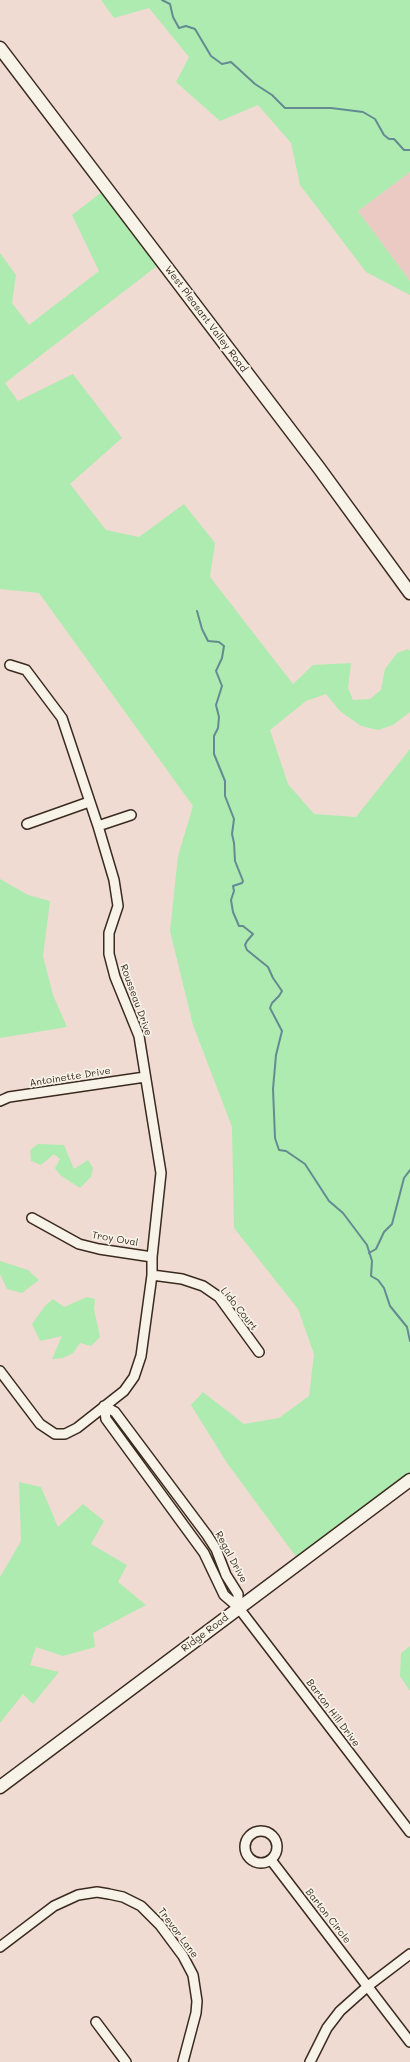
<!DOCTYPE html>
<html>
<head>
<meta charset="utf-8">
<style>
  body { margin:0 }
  canvas { display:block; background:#efdbd2 }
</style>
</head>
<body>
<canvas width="410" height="2062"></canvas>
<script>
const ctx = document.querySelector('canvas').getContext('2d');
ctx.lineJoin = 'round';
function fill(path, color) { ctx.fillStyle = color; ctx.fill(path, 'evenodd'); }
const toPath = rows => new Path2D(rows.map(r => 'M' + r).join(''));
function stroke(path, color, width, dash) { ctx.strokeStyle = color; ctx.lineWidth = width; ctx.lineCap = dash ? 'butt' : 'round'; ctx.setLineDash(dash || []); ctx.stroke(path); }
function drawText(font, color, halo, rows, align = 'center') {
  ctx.font = font + ' Mali,sans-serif'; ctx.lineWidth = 3.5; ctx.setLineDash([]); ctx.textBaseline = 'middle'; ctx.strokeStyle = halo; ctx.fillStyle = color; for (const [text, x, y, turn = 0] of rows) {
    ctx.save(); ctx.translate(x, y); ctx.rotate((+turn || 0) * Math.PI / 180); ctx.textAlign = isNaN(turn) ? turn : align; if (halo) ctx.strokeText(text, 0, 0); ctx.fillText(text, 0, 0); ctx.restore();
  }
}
fill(toPath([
  [410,172,410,281,358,211]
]), '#eacac3');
fill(toPath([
  [101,0,410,0,410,172,358,211,410,281,410,295,366,272,300,185,291,143,258,105,220,121,176,82,189,57,149,8,114,18],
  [102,192,157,266,5,383,18,401,73,374,122,438,70,484,106,530,139,537,184,504,215,543,210,577,293,684,313,665,351,663,348,688,353,700,370,699,381,690,385,669,397,653,408,649,410,651,410,712,393,725,378,730,361,726,340,711,326,694,306,701,270,730,288,784,314,814,356,817,410,749,410,1472,297,1558,227,1463,191,1405,203,1392,244,1424,279,1418,309,1396,314,1354,298,1309,234,1228,232,1127,193,1025,170,931,178,856,193,806,39,593,0,589,0,253,16,275,12,303,29,325,99,271,72,215],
  [0,879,28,895,50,901,43,956,53,995,67,1027,0,1038],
  [38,1144,64,1145,74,1169,88,1160,93,1168,91,1177,80,1188,60,1175,55,1168,60,1159,54,1154,41,1165,31,1161,30,1150],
  [0,1261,28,1270,39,1280,22,1293,7,1289,0,1274],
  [87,1297,95,1299,94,1309,100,1337,91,1346,80,1343,73,1353,63,1358,52,1359,62,1336,40,1341,32,1324,45,1306,53,1299,64,1307],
  [19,1482,41,1487,58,1527,83,1504,104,1521,91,1544,127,1565,118,1582,146,1605,93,1633,95,1647,63,1656,36,1647,30,1665,59,1672,33,1704,23,1694,0,1723,0,1577,21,1541],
  [410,1646,410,1691,400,1676,401,1653]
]), '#aeebb0');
stroke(toPath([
  [162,0,170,4,173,17,179,28,186,26,195,29,211,56,222,64,231,62,255,84,272,95,285,108,331,108,363,112,375,119,384,135,389,139,394,139,404,150,410,150],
  [197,611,202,629,208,641,219,642,224,646,222,658,216,671,222,686,216,705,219,717,218,728,214,736,214,754,225,781,225,796,234,819,232,834,234,843,235,861,243,881,242,883,233,886,234,891,231,900,233,912,239,926,243,926,253,934,247,941,245,945,247,950,268,967,273,978,282,991,279,996,272,1003,270,1008,282,1031,276,1055,273,1089,275,1138,279,1150,286,1151,305,1164,329,1201,343,1213,367,1245,372,1261,371,1276,378,1280,384,1288,390,1306,407,1327,410,1341],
  [369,1253,376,1249,384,1232,392,1224,404,1178,410,1170]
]), '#648b92', 2);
const minor = toPath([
  [27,824,89,802],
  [98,826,131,815],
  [0,1101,9,1097,145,1077],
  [32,1218,79,1244,99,1249,152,1257],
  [152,1275,182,1279,203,1286,219,1297,259,1352],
  [0,1371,40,1424,55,1434,65,1434,77,1428,124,1391,134,1377,141,1356,152,1275,152,1257,161,1173,139,1036,115,977,109,954,109,933,118,906,114,880,98,826,62,718,26,670,10,665],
  [104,1406,106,1419,204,1553,224,1595,238,1607,410,1832],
  [104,1406,115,1412,207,1535,216,1549,226,1575,238,1594,238,1607],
  '245 1847a16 16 0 1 1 32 0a16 16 0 1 1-32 0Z',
  [271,1860,410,2042],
  [0,1947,54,1906,78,1895,97,1892,109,1894,123,1897,141,1906,160,1925,183,1956,193,1975,197,2001,196,2013,183,2062],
  [96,2022,126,2062],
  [310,2062,327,2028,340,2011,368,1986,410,1954]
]);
const major = toPath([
  [0,48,319,468,410,593],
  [0,1787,410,1480]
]);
stroke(minor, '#3b2a1e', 12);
stroke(major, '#3b2a1e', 15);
stroke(minor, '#f7f3e8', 9);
stroke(major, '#f7f3e8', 12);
drawText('10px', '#3b2a1e', '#f7f3e8', [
  ["West Pleasant Valley Road",206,319,53],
  ["Rousseau Drive",136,1000,70],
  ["Antoinette Drive",70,1077,-9],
  ["Troy Oval",115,1239,10],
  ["Lido Court",239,1309,51],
  ["Regal Drive",231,1557,62],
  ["Ridge Road",205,1633,-37],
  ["Barton Hill Drive",333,1713,53],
  ["Barton Circle",328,1916,52],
  ["Trevor Lane",178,1933,53]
]);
</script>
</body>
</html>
